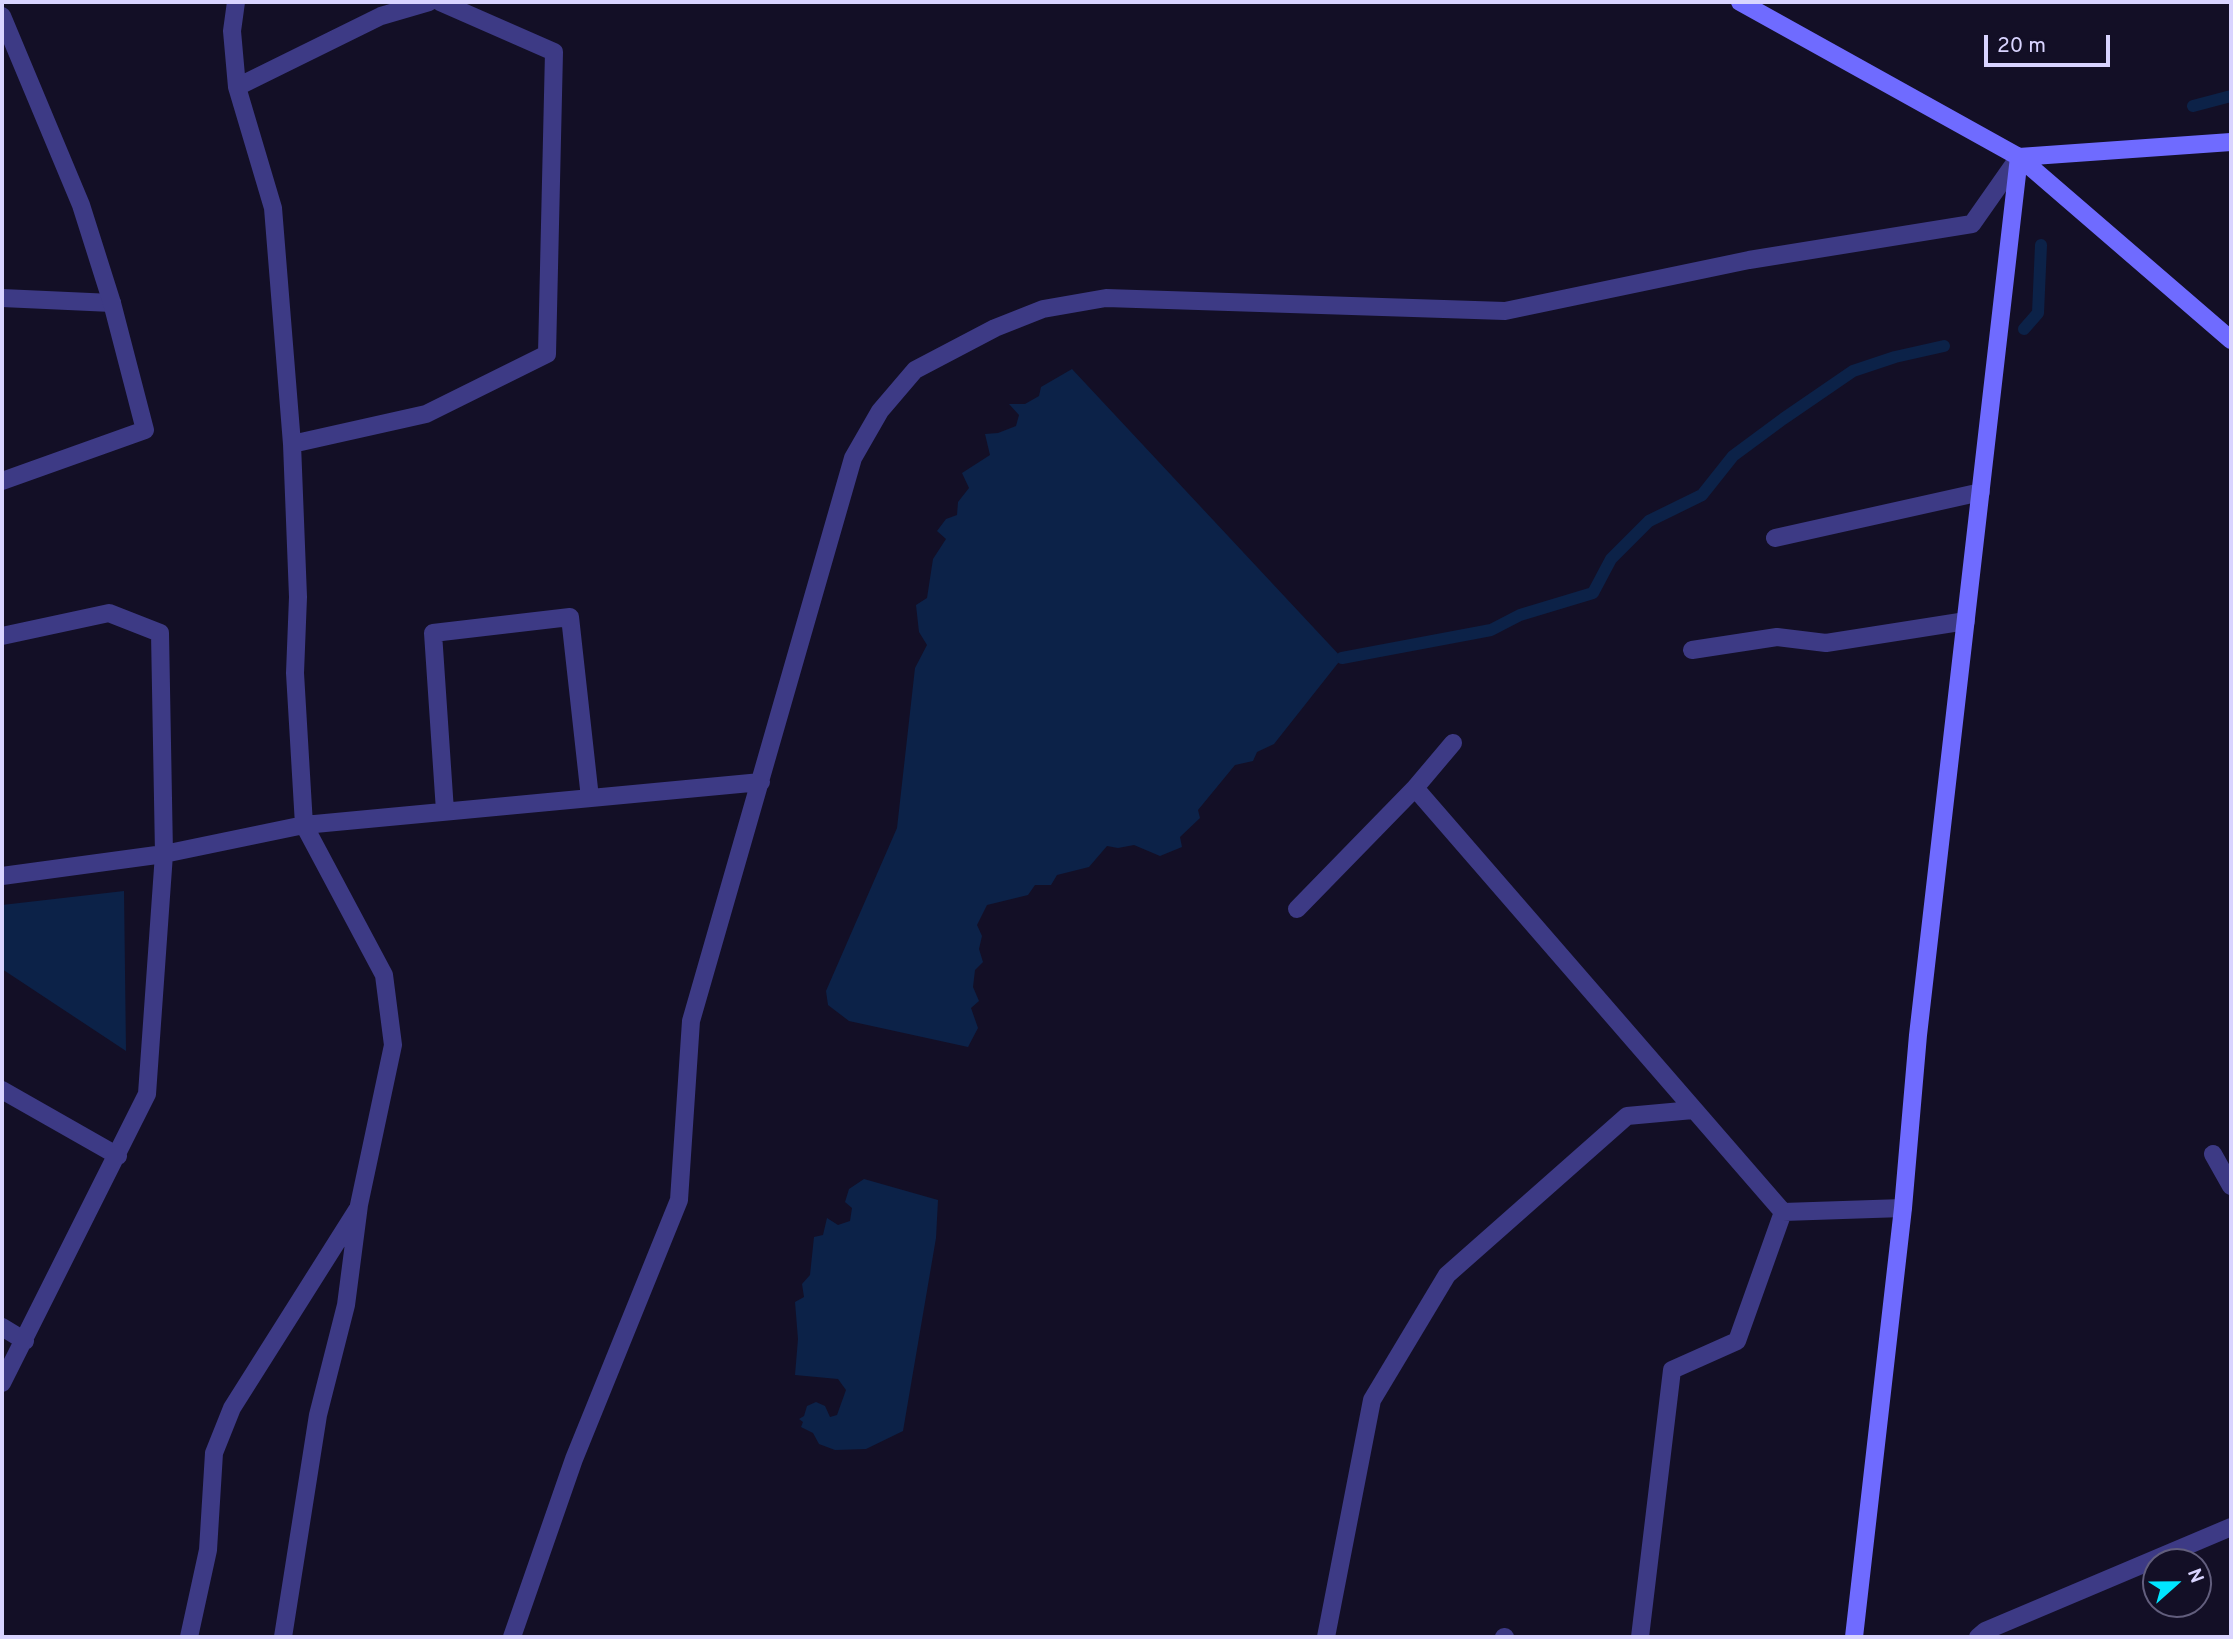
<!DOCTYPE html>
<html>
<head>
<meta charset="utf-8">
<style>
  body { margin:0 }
  #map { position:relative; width:2233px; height:1639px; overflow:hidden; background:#130f26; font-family:Overpass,sans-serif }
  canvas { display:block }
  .frame { position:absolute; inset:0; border:4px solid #d9d4ff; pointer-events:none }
  .north { position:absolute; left:2142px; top:1548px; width:70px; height:70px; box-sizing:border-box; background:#130f26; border:2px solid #625e7d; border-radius:50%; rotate:69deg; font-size:19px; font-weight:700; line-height:28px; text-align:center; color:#d9d4ff }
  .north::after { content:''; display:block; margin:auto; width:24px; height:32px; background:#00e5ff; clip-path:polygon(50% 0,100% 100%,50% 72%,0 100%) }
  .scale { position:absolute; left:1984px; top:35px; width:126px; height:32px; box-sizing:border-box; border:4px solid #d9d4ff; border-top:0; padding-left:9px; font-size:21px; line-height:24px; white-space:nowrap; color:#d9d4ff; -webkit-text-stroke:5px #130f26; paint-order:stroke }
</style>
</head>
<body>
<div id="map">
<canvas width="2233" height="1639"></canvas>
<div class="frame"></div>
<div class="north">N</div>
<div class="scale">20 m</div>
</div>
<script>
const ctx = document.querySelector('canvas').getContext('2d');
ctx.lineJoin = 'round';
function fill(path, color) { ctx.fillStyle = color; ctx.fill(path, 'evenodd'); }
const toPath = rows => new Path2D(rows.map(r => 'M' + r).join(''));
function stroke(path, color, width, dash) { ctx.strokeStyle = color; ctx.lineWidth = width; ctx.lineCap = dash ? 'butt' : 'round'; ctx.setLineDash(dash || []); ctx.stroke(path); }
fill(toPath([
  [1072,369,1342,658,1274,744,1257,752,1253,761,1235,765,1198,810,1200,818,1180,837,1182,847,1160,856,1134,845,1118,848,1107,846,1089,867,1057,875,1051,885,1035,885,1028,895,987,905,977,925,982,936,979,949,983,962,975,970,973,987,979,1001,971,1008,978,1028,968,1047,849,1021,828,1005,826,991,897,828,915,668,927,645,919,632,916,605,927,598,933,559,946,539,937,531,946,519,957,515,958,502,969,488,962,473,990,455,985,434,998,433,1016,426,1019,415,1009,404,1025,404,1039,396,1041,387],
  [124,891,126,1051,2,969,2,905],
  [864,1179,938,1200,936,1238,903,1431,866,1449,835,1450,819,1444,813,1433,801,1427,803,1422,799,1419,804,1416,807,1406,816,1402,825,1406,830,1417,837,1415,846,1390,838,1379,795,1375,798,1339,795,1302,804,1297,802,1284,810,1275,814,1237,823,1235,827,1218,838,1225,850,1221,852,1208,845,1202,849,1189]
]), '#0c2248');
stroke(toPath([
  [2193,106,2231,96],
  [2024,329,2038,313,2041,245],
  [1342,658,1491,630,1520,615,1593,593,1611,559,1649,521,1702,495,1733,456,1783,419,1853,371,1895,357,1944,346]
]), '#0c2248', 12);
stroke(toPath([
  [2,298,112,303],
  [1775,538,1981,492],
  [1692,650,1777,637,1826,643,1966,621]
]), '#3d3a85', 18);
stroke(toPath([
  [236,2,232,31,237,87,273,208,292,444,298,597,295,673,304,825,384,975,393,1045,359,1205,346,1305,318,1415,283,1637],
  [2,16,81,205,112,303,145,430,2,481],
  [237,87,381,16,429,2],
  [292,444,426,414,547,354,554,52,440,2],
  [2,636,109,613,160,633,164,854,147,1094,2,1383],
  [1415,788,1783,1212,1903,1208],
  [445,811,433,633,570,617,590,798],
  [2,876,164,854,304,825,761,782],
  [1297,909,1415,788,1453,743],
  [2,1090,118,1156],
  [2213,1154,2231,1186],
  [2,1327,25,1341],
  [189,1637,208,1550,214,1453,232,1408,357,1210],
  [512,1637,574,1459,679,1200,691,1021,853,458,880,411,915,370,995,328,1043,309,1106,298,1505,311,1749,260,1972,224,2019,157],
  [1326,1637,1372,1400,1447,1275,1627,1116,1693,1110],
  [1504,1637,1505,1637],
  [1640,1637,1672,1370,1737,1341,1783,1212],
  [1978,1637,1985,1631,2231,1527]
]), '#3d3a85', 18);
stroke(toPath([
  [1740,2,2019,157,2231,142],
  [2019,157,2231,340],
  [1854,1637,1903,1208,1918,1035,2019,157]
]), '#6f6bff', 18);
</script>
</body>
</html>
